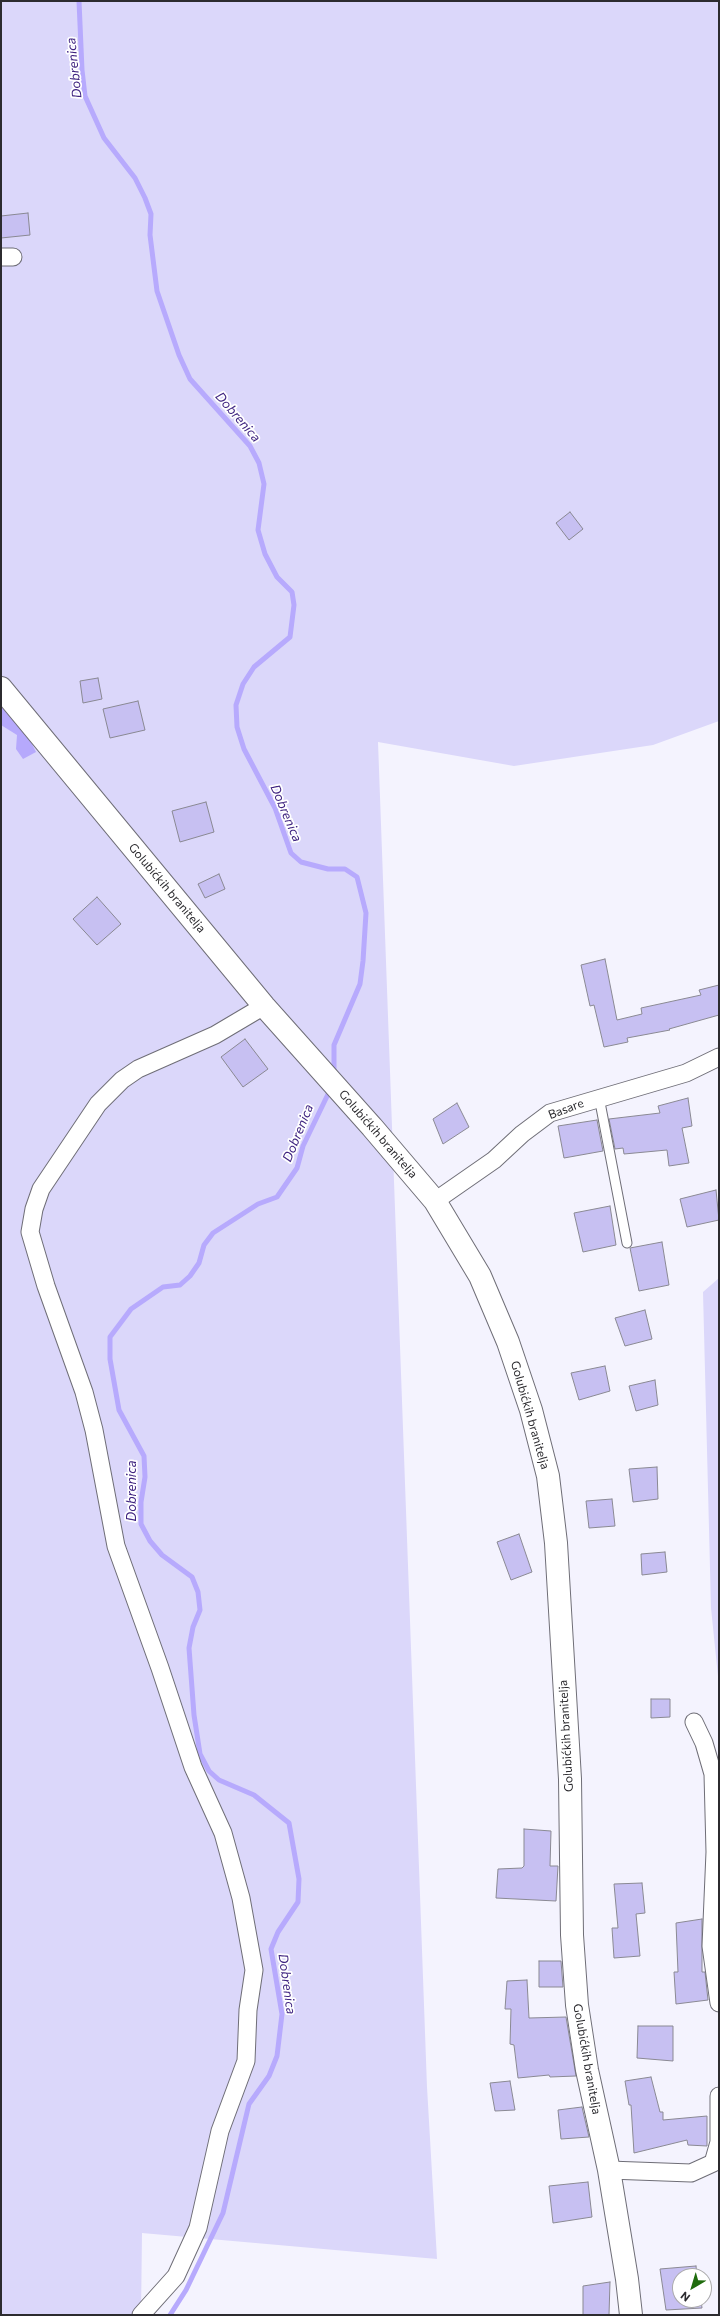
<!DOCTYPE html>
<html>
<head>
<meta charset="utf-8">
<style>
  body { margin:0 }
  #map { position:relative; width:720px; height:2316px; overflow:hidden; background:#f4f3fe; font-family:Commissioner,sans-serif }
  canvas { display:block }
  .frame { position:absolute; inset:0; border:2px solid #2c2b2f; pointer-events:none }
  .north { position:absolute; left:672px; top:2268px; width:40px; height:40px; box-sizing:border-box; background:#fff; border:1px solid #abaaac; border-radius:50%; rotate:218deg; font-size:11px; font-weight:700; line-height:16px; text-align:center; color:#2c2b2f }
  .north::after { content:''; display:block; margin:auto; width:14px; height:18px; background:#206c0e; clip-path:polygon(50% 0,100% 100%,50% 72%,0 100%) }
</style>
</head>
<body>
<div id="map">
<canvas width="720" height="2316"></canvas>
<div class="frame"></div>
<div class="north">N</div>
</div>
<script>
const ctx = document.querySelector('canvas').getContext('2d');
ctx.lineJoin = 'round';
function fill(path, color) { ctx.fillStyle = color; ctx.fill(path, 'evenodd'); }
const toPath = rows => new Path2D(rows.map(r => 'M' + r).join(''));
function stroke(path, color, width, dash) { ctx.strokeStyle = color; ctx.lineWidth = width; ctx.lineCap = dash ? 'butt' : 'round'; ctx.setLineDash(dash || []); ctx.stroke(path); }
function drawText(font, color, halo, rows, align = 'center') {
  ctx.font = font + ' Commissioner,sans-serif'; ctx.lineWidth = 3.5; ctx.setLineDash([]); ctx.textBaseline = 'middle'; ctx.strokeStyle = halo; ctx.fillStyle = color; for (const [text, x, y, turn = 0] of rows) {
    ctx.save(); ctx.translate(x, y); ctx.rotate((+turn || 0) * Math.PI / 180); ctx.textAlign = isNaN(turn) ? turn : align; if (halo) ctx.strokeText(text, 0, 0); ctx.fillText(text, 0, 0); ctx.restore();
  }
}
fill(toPath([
  [1,1,719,1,719,721,653,745,514,766,378,742,427,2087,437,2259,142,2233,141,2315,1,2315],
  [719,1278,719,1686,711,1608,703,1292]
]), '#dbd7fa');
fill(toPath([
  [1,697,21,722,36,752,23,759,16,749,17,735,1,725]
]), '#b6a9fc');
stroke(toPath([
  [79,1,82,70,85,96,104,138,135,178,145,198,151,214,150,235,157,291,179,355,190,379,250,446,259,463,264,484,258,530,265,554,277,577,292,592,294,605,290,637,254,667,243,684,236,705,237,727,244,749,275,808,291,853,301,862,328,869,345,869,357,877,366,913,363,961,360,984,334,1045,334,1074],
  [170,2315,186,2290,223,2213,249,2104,269,2076,277,2056,282,2014,271,1949,278,1932,298,1902,299,1879,289,1823,254,1795,219,1780,209,1771,200,1754,194,1715,189,1648,193,1627,200,1610,198,1592,192,1577,162,1555,150,1541,141,1524,141,1502,145,1477,144,1456,119,1410,110,1359,110,1337,131,1309,163,1287,180,1285,190,1276,199,1263,204,1245,213,1233,258,1204,277,1197,297,1168,303,1146,331,1088]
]), '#b7aafd', 5);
const building = toPath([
  [28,213,30,235,1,238,1,216,28,213],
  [570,512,583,529,569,540,556,523,570,512],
  [98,678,102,699,83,703,80,681,98,678],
  [138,701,145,730,110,738,103,709,138,701],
  [206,802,214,832,180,842,172,811,206,802],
  [219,874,225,889,205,898,198,884,219,874],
  [97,897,121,924,97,945,73,919,97,897],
  [605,959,617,1020,642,1014,641,1008,701,995,699,990,719,985,719,1015,669,1029,670,1030,627,1038,628,1042,604,1047,594,1005,590,1006,581,965,605,959],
  [245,1039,268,1069,243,1087,221,1057,245,1039],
  [688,1098,692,1126,682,1128,689,1163,669,1166,667,1150,624,1154,623,1148,615,1149,609,1119,660,1113,658,1106,688,1098],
  [457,1103,469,1127,443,1144,433,1119,457,1103],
  [597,1120,603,1151,564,1158,558,1126,597,1120],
  [716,1190,719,1220,687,1227,680,1199,716,1190],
  [610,1206,616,1245,583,1252,574,1213,610,1206],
  [662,1242,669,1285,639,1291,630,1248,662,1242],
  [645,1310,652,1339,625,1346,615,1318,645,1310],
  [605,1366,610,1391,579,1400,571,1373,605,1366],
  [655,1380,658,1405,636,1411,629,1386,655,1380],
  [657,1467,658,1499,633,1502,629,1469,657,1467],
  [612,1499,615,1526,589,1528,586,1501,612,1499],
  [519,1534,532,1572,511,1580,497,1542,519,1534],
  [665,1552,667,1572,642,1575,641,1554,665,1552],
  [651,1699,670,1699,670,1717,651,1718,651,1699],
  [524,1829,551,1831,550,1866,558,1866,556,1901,496,1898,498,1869,522,1868,524,1866,524,1829],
  [642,1883,645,1913,636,1914,640,1956,614,1958,612,1928,618,1928,614,1884,642,1883],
  [702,1919,702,1972,705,1972,708,2000,676,2004,674,1972,678,1972,676,1923,702,1919],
  [539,1961,561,1961,563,1987,539,1987,539,1961],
  [527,1980,529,2018,566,2017,576,2076,550,2077,549,2075,518,2078,514,2045,510,2044,511,2009,505,2009,507,1981,527,1980],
  [638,2026,673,2026,673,2061,637,2058,638,2026],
  [651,2077,660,2112,663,2112,663,2120,707,2116,707,2146,688,2145,687,2140,634,2153,631,2105,629,2105,625,2081,651,2077],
  [510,2081,515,2110,495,2111,490,2083,510,2081],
  [582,2107,589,2137,561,2139,558,2110,582,2107],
  [588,2182,592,2217,553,2223,549,2186,588,2182],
  [696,2266,697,2276,680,2276,680,2300,701,2300,702,2308,666,2310,660,2269,696,2266],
  [610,2282,609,2315,583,2315,583,2286,610,2282]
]);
fill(building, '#c7c0f2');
stroke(building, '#8a8993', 1);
const lane = toPath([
  [599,1097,627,1243]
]);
const street = toPath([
  [1,257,13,257],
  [435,1201,494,1160,522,1134,550,1113,686,1073,719,1057],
  [694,1722,704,1743,713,1774,715,1852,711,1946,719,2003],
  [609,2170,691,2173,713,2163,719,2142,719,2096],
  [141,2315,176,2276,198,2228,220,2131,246,2061,248,2010,254,1970,241,1898,223,1833,193,1767,160,1668,116,1546,94,1430,84,1392,46,1286,30,1232,34,1209,41,1189,98,1104,122,1080,138,1069,215,1035,264,1006]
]);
const secondary = toPath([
  [1,688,264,1006,372,1127,435,1201,480,1276,508,1342,531,1410,548,1476,556,1543,570,1779,572,1935,577,2005,587,2070,609,2170,627,2279,631,2315]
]);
stroke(lane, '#6f6e77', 11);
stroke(street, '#6f6e77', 19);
stroke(secondary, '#6f6e77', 24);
stroke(lane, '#fff', 9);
stroke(street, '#fff', 17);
stroke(secondary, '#fff', 22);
drawText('12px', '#2c2b2f', '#fff', [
  ["Golubićkih branitelja",167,888,50],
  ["Basare",566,1109,-21],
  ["Golubićkih branitelja",378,1134,49],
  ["Golubićkih branitelja",530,1415,74],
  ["Golubićkih branitelja",566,1736,-93],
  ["Golubićkih branitelja",587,2059,80]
]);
drawText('italic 13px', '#3f2480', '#fff', [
  ["Dobrenica",74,68,-96],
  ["Dobrenica",238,417,49],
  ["Dobrenica",286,813,67],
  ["Dobrenica",298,1133,-68],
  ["Dobrenica",132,1491,-90],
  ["Dobrenica",287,1984,82]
]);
</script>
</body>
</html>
